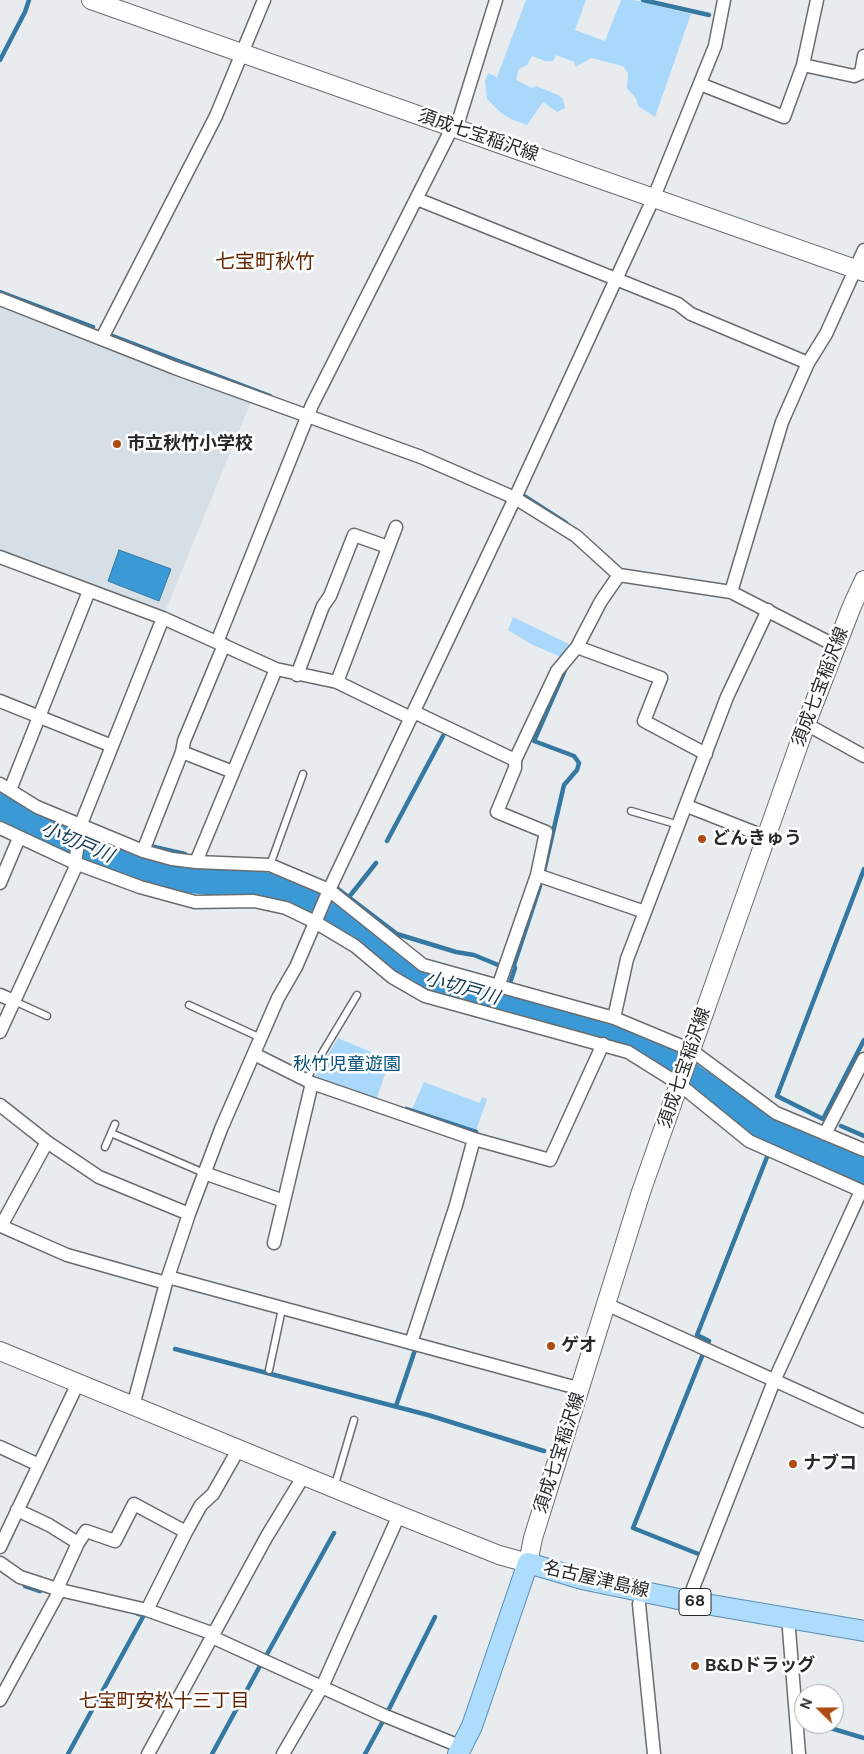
<!DOCTYPE html>
<html>
<head>
<meta charset="utf-8">
<style>
  body { margin:0 }
  #map { position:relative; width:864px; height:1754px; overflow:hidden; background:#e9ecee; font-family:"DM Sans",sans-serif }
  canvas { display:block }
  .north { position:absolute; left:794px; top:1684px; width:50px; height:50px; box-sizing:border-box; background:#fff; border:1px solid #a9a9aa; border-radius:50%; rotate:292deg; font-size:14px; font-weight:700; line-height:20px; text-align:center; color:#28292a }
  .north::after { content:''; display:block; margin:auto; width:18px; height:22px; background:#ae4b13; clip-path:polygon(50% 0,100% 100%,50% 72%,0 100%) }
</style>
</head>
<body>
<div id="map">
<canvas width="864" height="1754"></canvas>
<div class="north">N</div>
</div>
<script>
const ctx = document.querySelector('canvas').getContext('2d');
ctx.lineJoin = 'round';
function fill(path, color) { ctx.fillStyle = color; ctx.fill(path, 'evenodd'); }
const toPath = rows => new Path2D(rows.map(r => 'M' + r).join(''));
function stroke(path, color, width, dash) { ctx.strokeStyle = color; ctx.lineWidth = width; ctx.lineCap = dash ? 'butt' : 'round'; ctx.setLineDash(dash || []); ctx.stroke(path); }
function drawText(font, color, halo, rows, align = 'center') {
  ctx.font = font + ' "DM Sans","Noto Sans JP",sans-serif'; ctx.lineWidth = 5; ctx.setLineDash([]); ctx.textBaseline = 'middle'; ctx.strokeStyle = halo; ctx.fillStyle = color; for (const [text, x, y, turn = 0] of rows) {
    ctx.save(); ctx.translate(x, y); ctx.rotate((+turn || 0) * Math.PI / 180); ctx.textAlign = isNaN(turn) ? turn : align; if (halo) ctx.strokeText(text, 0, 0); ctx.fillText(text, 0, 0); ctx.restore();
  }
}
fill(toPath([
  [0,303,252,399,165,612,0,551]
]), '#d6dfe6');
fill(toPath([
  [526,0,586,0,575,30,605,41,621,0,634,0,691,14,655,117,638,106,637,100,627,88,628,73,623,66,591,58,576,67,574,62,556,55,553,61,545,61,532,56,527,65,519,69,516,80,532,88,536,86,558,95,563,99,565,108,557,112,543,102,527,125,513,120,501,113,487,99,485,81,488,73,497,77],
  [513,617,573,646,563,658,531,644,508,630],
  [338,1038,390,1060,376,1100,315,1076],
  [424,1082,480,1103,482,1097,487,1099,476,1131,412,1109]
]), '#a9d8fb');
const water = toPath([
  [119,550,171,569,159,601,108,581,119,550]
]);
fill(water, '#3b9ad6');
stroke(water, '#3578a2', 1);
stroke(toPath([
  [643,0,709,15],
  [0,60,25,12,29,0],
  [0,292,93,327],
  [110,335,270,396],
  [524,496,566,523],
  [387,841,443,736],
  [150,846,185,854],
  [864,869,777,1096,823,1119,864,1040],
  [544,871,564,785,577,770,579,763,574,756,534,741,565,670],
  [338,889,397,934,456,952,474,955,503,967],
  [349,897,376,863],
  [506,986,510,983,515,968,514,965,540,886],
  [501,1002,504,992],
  [406,1109,476,1132],
  [841,1126,864,1136],
  [708,1343,709,1341,697,1335,767,1157],
  [175,1349,428,1415,544,1451],
  [396,1406,415,1350],
  [701,1555,633,1528,703,1354],
  [25,1586,40,1591],
  [266,1656,334,1533],
  [388,1711,435,1617],
  [817,1724,864,1738],
  [68,1754,144,1615,138,1614],
  [212,1754,261,1664],
  [365,1754,383,1721]
]), '#3578a2', 4.5);
stroke(toPath([
  [0,806,24,822,58,837,95,850,129,865,173,878,209,882,255,883,285,890,332,913,403,969,418,977,431,983,611,1030,652,1048,769,1131,864,1171]
]), '#3b9ad6', 26);
const lane = toPath([
  [631,811,679,825],
  [270,865,303,774],
  [14,1001,47,1016],
  [189,1005,261,1038],
  [306,1080,357,995],
  [111,1133,204,1173],
  [105,1147,115,1124],
  [269,1370,282,1309],
  [334,1488,354,1420]
]);
const street = toPath([
  [803,65,854,76,861,73,864,56],
  [700,84,784,117,803,65,817,0],
  [456,129,496,0],
  [417,199,678,304,691,314,808,363],
  [0,299,175,368,421,457,515,498,576,536,619,575,731,592,836,646],
  [102,338,216,116,264,0],
  [0,557,163,618,276,669,337,682,411,718],
  [731,592,782,422,808,363,826,334,864,250],
  [217,642,312,405,452,128],
  [577,647,661,678,644,721,706,754],
  [297,675,323,606,330,596,354,535,388,547],
  [337,682,396,527],
  [0,701,112,746],
  [414,712,515,760],
  [806,724,864,756],
  [182,752,233,772],
  [0,784,37,807,143,851,172,859,196,862,270,865,329,890,423,965,614,1018,691,1050,776,1113,864,1150],
  [10,790,89,591],
  [687,806,766,837],
  [0,828,75,863,140,887,195,902,254,901,286,908,315,922,355,946,392,977,425,996,628,1052,679,1084,749,1141,864,1192],
  [143,851,182,752,184,741,224,645],
  [196,862,276,669],
  [75,863,81,824,163,618],
  [537,875,645,912],
  [0,883,19,838],
  [498,987,537,875,546,832,497,812,515,768,515,760,557,671,577,647,601,601,619,575],
  [0,995,14,1001],
  [614,1018,627,959,727,697,768,610],
  [0,1032,77,864],
  [254,1054,312,1083,474,1139,550,1160,603,1044],
  [0,1105,47,1142,1,1226,67,1255,166,1283],
  [825,1134,864,1059],
  [47,1142,99,1177,189,1214],
  [204,1173,284,1201],
  [274,1243,312,1083],
  [168,1277,581,1389],
  [606,1304,864,1421],
  [411,1343,456,1205,474,1139],
  [133,1406,166,1283,189,1214,221,1129,278,998,296,967,329,890,515,498,654,197,715,46,724,0],
  [0,1447,39,1465],
  [17,1510,49,1525,78,1543,86,1531,115,1541,134,1504,186,1532],
  [0,1547,78,1383],
  [0,1563,20,1577,60,1590,147,1610,214,1634],
  [57,1589,78,1543],
  [642,1591,639,1604,654,1754],
  [688,1601,774,1381,861,1191],
  [147,1610,186,1532,201,1505,213,1494,238,1450],
  [788,1617,799,1754],
  [212,1637,383,1715,462,1747],
  [0,1700,60,1590],
  [148,1754,267,1536,303,1477],
  [283,1754,322,1687,399,1515]
]);
const secondary = toPath([
  [91,0,864,272],
  [0,1351,399,1515,499,1555,528,1563,533,1538,641,1192,806,724,852,606,864,580]
]);
const primary = toPath([
  [458,1754,472,1726,528,1563,582,1579,688,1601,864,1631]
]);
stroke(lane, '#696c6e', 9);
stroke(street, '#696c6e', 15);
stroke(secondary, '#696c6e', 20);
stroke(primary, '#5b8eb1', 22);
stroke(lane, '#fff', 6);
stroke(street, '#fff', 12);
stroke(secondary, '#fff', 18);
stroke(primary, '#addcfc', 20);
for (const [x, y, r, color] of [
  [117,444,5,"#ae4b13"],
  [702,839,5,"#ae4b13"],
  [551,1346,5,"#ae4b13"],
  [793,1464,5,"#ae4b13"],
  [695,1666,5,"#ae4b13"]
]) { const dot = new Path2D(); dot.arc(x, y, r, 0, 2 * Math.PI); ctx.fillStyle = color; ctx.fill(dot); stroke(dot, '#fff', 2); }
for (const [x, y, w] of [
  [695,1602,32]
]) { const box = new Path2D(); box.roundRect(x - w / 2, y - 13.5, w, 27, 4); ctx.fillStyle = '#fff'; ctx.fill(box); stroke(box, '#28292a', 1); }
drawText('bold 16px', '#28292a', null, [
  ["68",695,1602]
]);
drawText('18px', '#28292a', '#fff', [
  ["須成七宝稲沢線",478,136,19],
  ["須成七宝稲沢線",821,687,-69],
  ["須成七宝稲沢線",685,1068,-71],
  ["須成七宝稲沢線",560,1453,-72],
  ["名古屋津島線",596,1580,13]
]);
drawText('bold 18px', '#28292a', '#fff', [
  ["市立秋竹小学校",127,444],
  ["どんきゅう",712,839],
  ["ゲオ",561,1346],
  ["ナブコ",803,1464],
  ["B&Dドラッグ",705,1666]
], 'left');
drawText('18px', '#065179', '#fff', [
  ["秋竹児童遊園",347,1065]
]);
drawText('italic 19px', '#153c56', '#fff', [
  ["小切戸川",77,843,23],
  ["小切戸川",462,989,16]
]);
drawText('19px', '#642501', '#fff', [
  ["七宝町安松十三丁目",164,1702]
]);
drawText('20px', '#642501', '#fff', [
  ["七宝町秋竹",265,263]
]);
</script>
</body>
</html>
